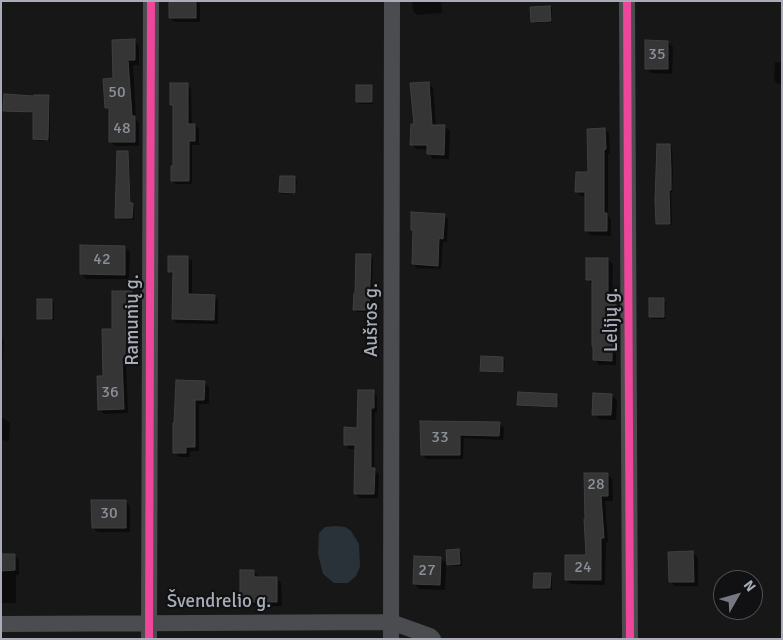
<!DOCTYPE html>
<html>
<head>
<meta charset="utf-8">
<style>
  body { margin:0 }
  #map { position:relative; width:783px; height:640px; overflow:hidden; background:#171717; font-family:Signika,sans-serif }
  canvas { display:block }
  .frame { position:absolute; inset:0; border:2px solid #a8adb8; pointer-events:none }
  .north { position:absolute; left:713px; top:570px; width:50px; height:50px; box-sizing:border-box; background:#111113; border:1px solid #4d4f55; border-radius:50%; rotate:52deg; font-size:14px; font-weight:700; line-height:20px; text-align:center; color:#a8adb8 }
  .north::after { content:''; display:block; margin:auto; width:18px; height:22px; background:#757880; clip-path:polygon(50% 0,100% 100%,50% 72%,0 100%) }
</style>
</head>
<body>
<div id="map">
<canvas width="783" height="640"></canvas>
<div class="frame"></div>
<div class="north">N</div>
</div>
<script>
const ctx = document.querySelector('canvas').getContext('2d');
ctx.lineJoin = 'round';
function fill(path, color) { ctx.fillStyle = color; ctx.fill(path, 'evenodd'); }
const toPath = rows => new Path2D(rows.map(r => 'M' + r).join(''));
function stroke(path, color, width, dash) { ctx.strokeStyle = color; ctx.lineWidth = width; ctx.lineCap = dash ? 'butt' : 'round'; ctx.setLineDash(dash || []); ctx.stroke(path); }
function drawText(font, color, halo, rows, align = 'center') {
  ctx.font = font + ' Signika,sans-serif'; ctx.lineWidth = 4.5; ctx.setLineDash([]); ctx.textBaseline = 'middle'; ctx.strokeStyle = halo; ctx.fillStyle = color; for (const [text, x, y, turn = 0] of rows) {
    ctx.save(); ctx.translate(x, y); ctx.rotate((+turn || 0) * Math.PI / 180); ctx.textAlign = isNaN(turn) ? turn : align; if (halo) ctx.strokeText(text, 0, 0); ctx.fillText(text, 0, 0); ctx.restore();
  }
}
fill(toPath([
  [335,526,345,527,351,531,359,544,360,567,356,576,348,583,334,583,323,574,318,554,319,533,325,527]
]), '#2a3239');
fill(toPath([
  [170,1,197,1,200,4,200,22,175,22,170,17],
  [412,1,441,1,442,13,417,15,413,11],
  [550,7,552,9,552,22,534,23,532,21],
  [134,41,139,45,139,65,133,65,136,119,139,123,139,146,115,146,110,141,110,112,106,108,114,79],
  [668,42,673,47,672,74,651,73,646,68],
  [775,62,782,62,782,84,778,84,774,80],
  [428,83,433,88,436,126,445,127,450,131,449,159,433,159,429,154,429,150,416,149,412,144,415,125],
  [187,85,191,89,192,125,195,125,199,129,199,145,192,145,192,184,176,184,172,180,174,167,174,108,171,105],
  [371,86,373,89,373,104,359,104,357,102],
  [48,96,50,98,50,141,37,141,35,139,35,114,26,113,24,111],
  [605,129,609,134,610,154,608,154,608,216,611,219,611,236,591,235,586,231,586,196,581,196,577,191,589,174],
  [669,145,672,147,673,173,672,192,671,192,672,225,659,225,657,223],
  [127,153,129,155,131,204,134,207,134,220,118,219,116,217],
  [295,178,297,180,296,194,282,194,280,192],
  [444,215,448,219,447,242,443,242,441,269,417,268,413,264,414,232,412,230],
  [125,247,130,252,129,279,86,279,81,274],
  [370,255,373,258,371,312,357,312,355,310],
  [187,257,192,261,192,295,214,296,218,300,218,324,177,323,173,319,174,276,169,272],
  [608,259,613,264,612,306,616,306,620,311,620,328,616,328,616,365,599,365,595,360,592,284,588,279],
  [132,292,136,296,136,312,129,312,129,362,126,362,128,413,104,414,99,410,104,377,114,331],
  [51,300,54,302,54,320,40,320,38,318],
  [663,300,666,302,665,319,652,319,650,317],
  [1,337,4,340,3,361,1,361],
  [503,358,505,360,504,373,484,372,482,370],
  [204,382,209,387,209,404,199,404,199,451,190,451,190,457,179,457,174,452,174,424],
  [373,391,377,396,377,412,375,412,374,470,379,474,378,498,360,498,355,494,356,449,349,449,345,444,358,429],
  [557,395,559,397,558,408,520,406,518,404],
  [612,395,617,400,616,420,599,419,594,414],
  [1,418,5,419,10,423,9,441,1,440],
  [422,422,500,424,504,428,503,440,464,438,463,459,426,459,422,454],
  [608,474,612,479,613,501,605,501,608,542,606,542,605,585,571,584,566,580,588,556,585,520],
  [125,501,130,506,130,532,98,532,93,528],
  [459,551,461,553,462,566,450,566,448,564],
  [693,553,698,558,698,586,675,586,670,581],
  [1,555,14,555,19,560,19,575,16,575,16,603,1,603],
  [441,558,446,563,445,590,419,589,414,584],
  [253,571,258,576,258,578,276,578,281,583,282,606,246,606,241,602],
  [550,575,552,577,552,590,536,589,534,587]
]), '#0007');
const building = toPath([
  [169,1,196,1,196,18,169,18,169,1],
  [550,6,551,21,531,22,530,7,550,6],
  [135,39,135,60,128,60,132,116,135,116,135,142,109,142,109,108,105,108,103,79,113,78,112,40,135,39],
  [645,40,668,41,668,69,645,69,645,40],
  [429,82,432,125,445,125,444,155,427,154,427,145,410,145,411,124,414,124,410,83,429,82],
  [170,83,188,83,188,124,195,124,195,141,189,141,189,181,171,181,171,166,173,166,173,105,170,105,170,83],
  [356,85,372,85,372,102,356,102,356,85],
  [4,94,33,96,34,95,49,95,48,140,33,139,33,112,3,111,4,94],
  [605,128,606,149,604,150,604,213,607,213,607,231,585,231,585,192,575,192,576,172,588,172,587,129,605,128],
  [657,144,670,144,671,170,671,190,669,190,670,224,656,224,655,200,657,144],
  [117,151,128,151,130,203,133,203,132,218,115,218,117,151],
  [280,176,295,176,295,193,279,192,280,176],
  [411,212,445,214,443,239,439,238,438,266,412,264,413,230,411,230,411,212],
  [80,245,125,246,125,275,80,274,80,245],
  [356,254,371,254,369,310,353,310,354,293,355,293,356,254],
  [168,256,188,256,188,294,215,295,214,320,172,319,173,272,168,272,168,256],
  [586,258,608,258,608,304,616,304,616,324,612,324,612,361,593,360,593,346,592,346,592,280,586,280,586,258],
  [112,291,132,291,132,308,126,308,125,358,122,358,124,409,98,410,97,376,103,376,102,329,112,329,112,291],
  [649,298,664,298,664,317,649,317,649,298],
  [37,299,52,299,52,319,37,319,37,299],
  [481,356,503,357,503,372,480,371,481,356],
  [176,380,205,381,204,400,195,400,195,447,186,447,186,453,173,453,173,423,174,423,176,380],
  [358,390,374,390,374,408,371,408,371,468,375,468,374,494,354,494,355,445,344,445,344,427,357,428,358,390],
  [518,392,557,394,557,407,517,405,518,392],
  [593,393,612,394,611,415,592,415,593,393],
  [420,421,500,422,499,436,460,435,460,455,421,455,420,421],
  [584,473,608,473,608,496,601,496,604,538,601,538,601,580,565,580,565,555,586,555,584,519,585,519,584,473],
  [91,500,126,500,126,528,92,528,91,500],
  [459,549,460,564,447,565,446,550,459,549],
  [693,551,694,582,669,582,668,552,693,551],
  [1,554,15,554,15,570,1,571,1,554],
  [414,556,441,557,440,585,413,584,414,556],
  [240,570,254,570,254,577,277,577,277,602,240,602,240,570],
  [534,573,551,573,550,588,533,588,534,573]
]);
fill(building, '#353536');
stroke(building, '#3f4043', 1);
stroke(toPath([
  [627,1,630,639],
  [1,624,391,622,430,636,433,639],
  [149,639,151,1],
  [391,639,392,1]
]), '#4b4c50', 16);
stroke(toPath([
  [627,1,630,639],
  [149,639,151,1]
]), '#ed469a', 8);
drawText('16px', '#8b8f98', null, [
  ["35",657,55],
  ["50",117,93],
  ["48",122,129],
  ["42",102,260],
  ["36",110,393],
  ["33",440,438],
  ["28",596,485],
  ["30",109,514],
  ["24",583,568],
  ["27",427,571]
]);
drawText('19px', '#a8adb8', '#111113', [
  ["Ramunių g.",133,320,-90],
  ["Aušros g.",372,320,-90],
  ["Lelijų g.",612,320,-90],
  ["Švendrelio g.",219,602]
]);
</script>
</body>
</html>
